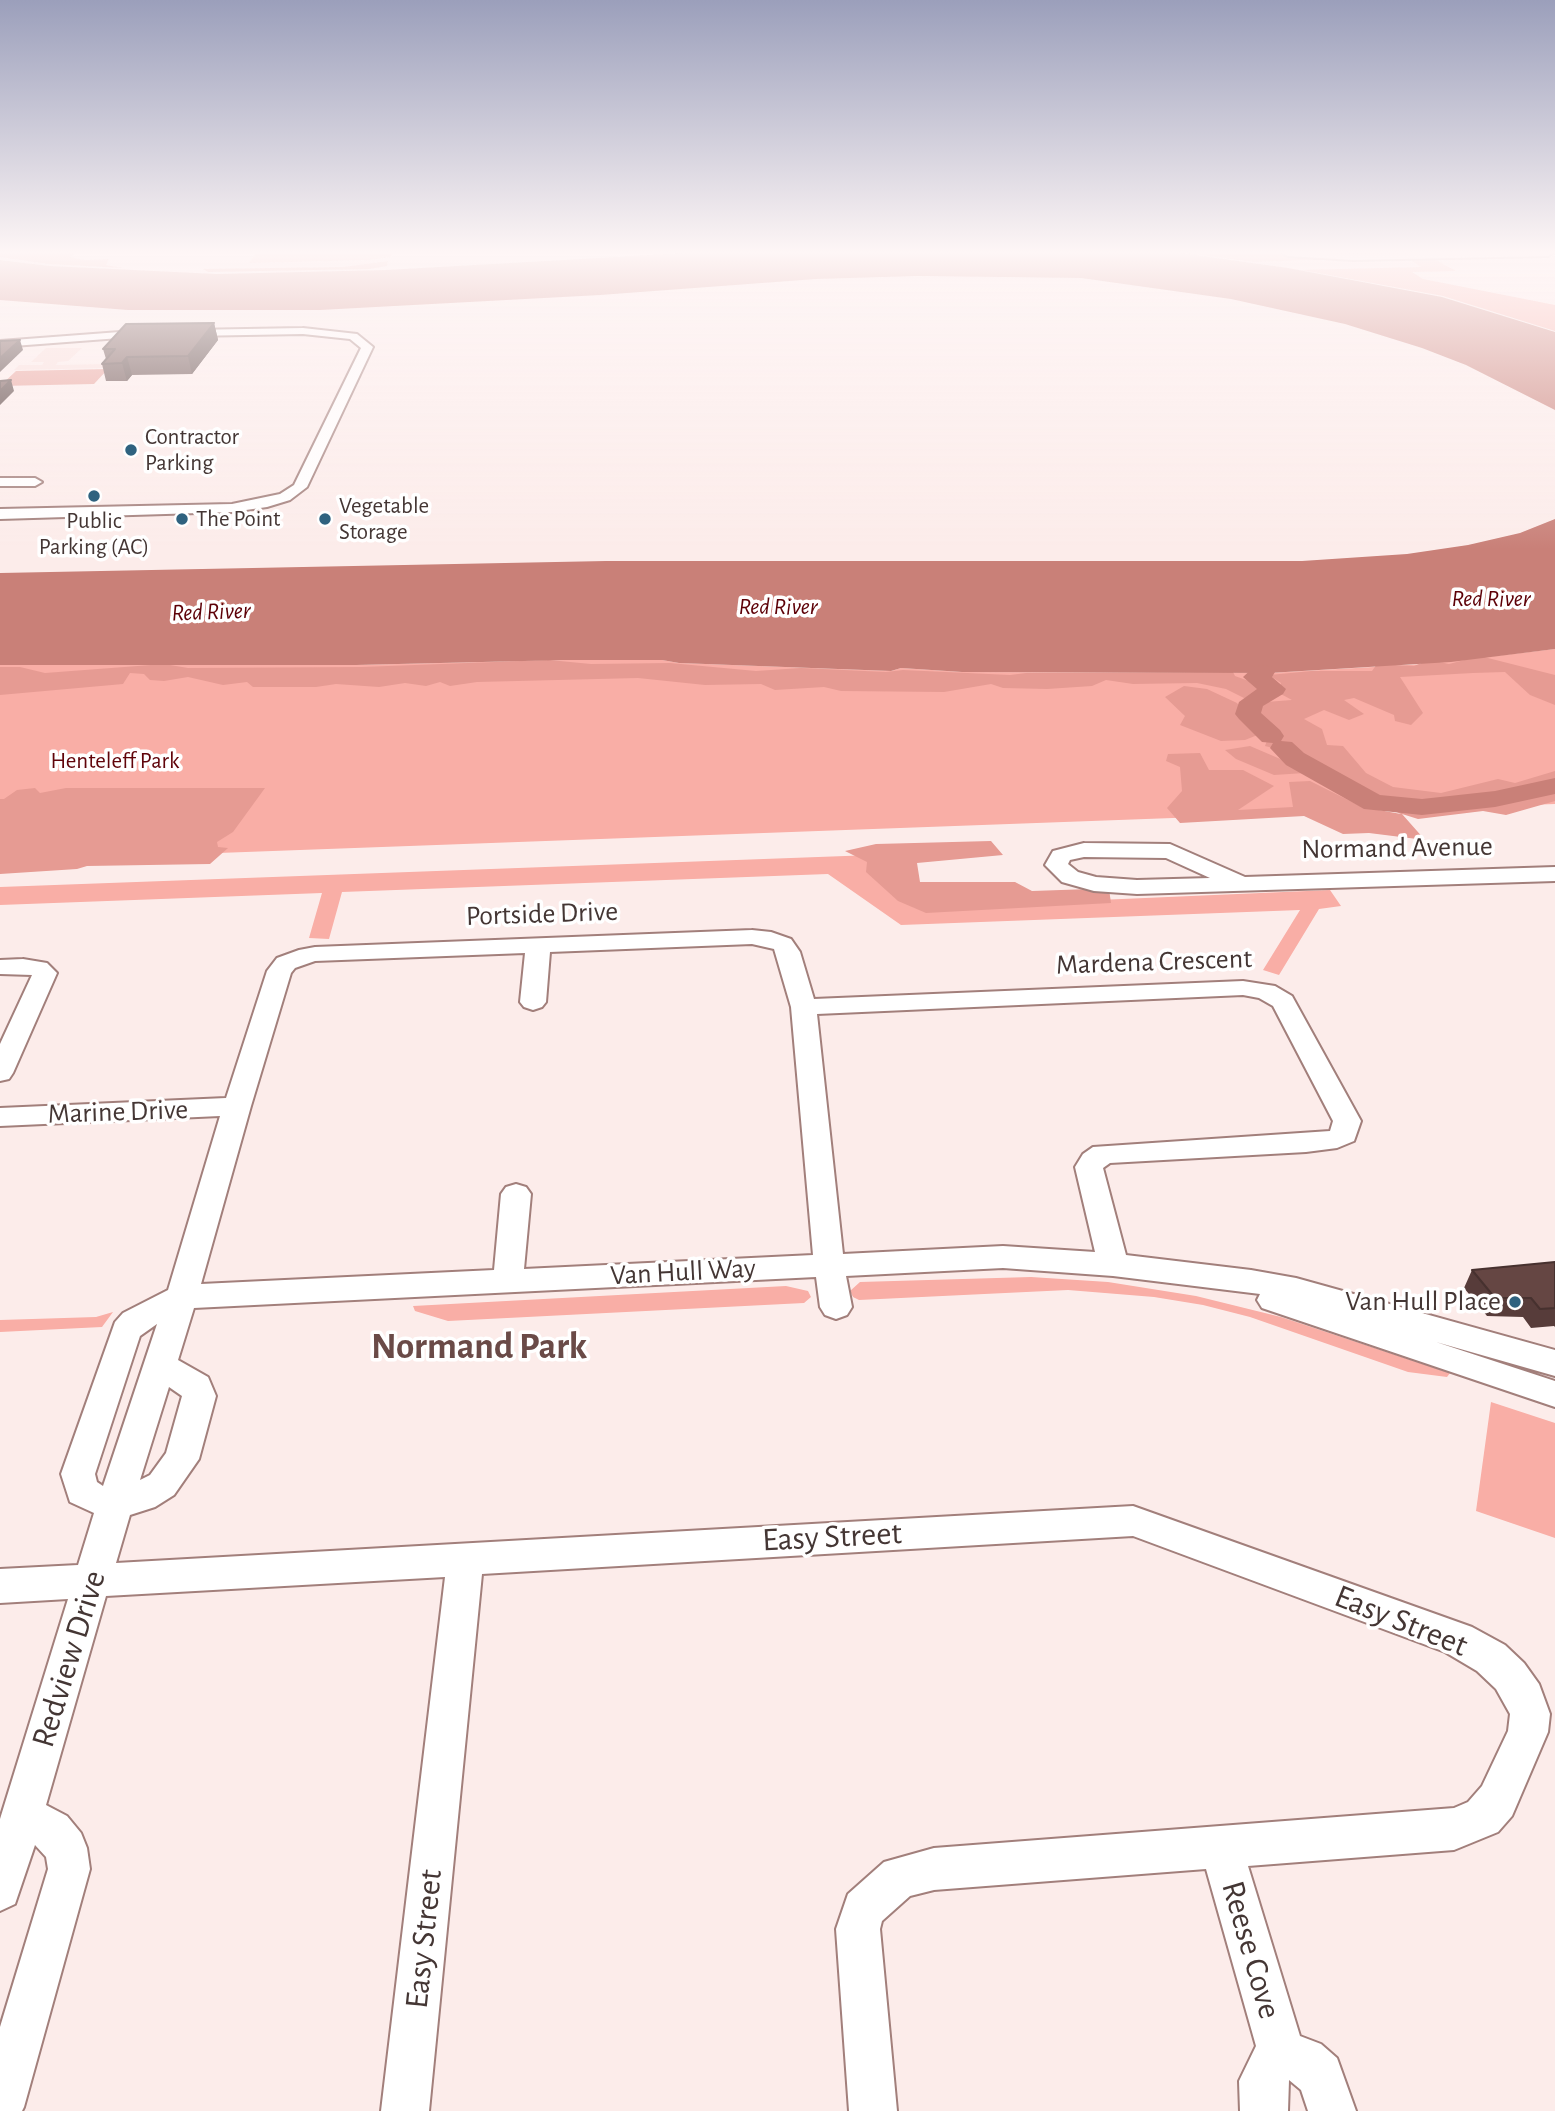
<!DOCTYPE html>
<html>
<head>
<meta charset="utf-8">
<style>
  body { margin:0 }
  canvas { display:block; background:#fcecea }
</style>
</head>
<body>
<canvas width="1555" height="2111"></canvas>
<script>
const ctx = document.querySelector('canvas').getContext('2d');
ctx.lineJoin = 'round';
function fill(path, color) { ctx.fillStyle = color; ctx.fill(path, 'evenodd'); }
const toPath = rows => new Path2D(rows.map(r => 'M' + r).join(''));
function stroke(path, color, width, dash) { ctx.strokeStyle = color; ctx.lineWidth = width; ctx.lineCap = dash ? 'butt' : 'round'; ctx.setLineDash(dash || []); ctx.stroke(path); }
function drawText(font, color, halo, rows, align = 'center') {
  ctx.font = font + ' "Alegreya Sans",sans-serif'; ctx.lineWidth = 7; ctx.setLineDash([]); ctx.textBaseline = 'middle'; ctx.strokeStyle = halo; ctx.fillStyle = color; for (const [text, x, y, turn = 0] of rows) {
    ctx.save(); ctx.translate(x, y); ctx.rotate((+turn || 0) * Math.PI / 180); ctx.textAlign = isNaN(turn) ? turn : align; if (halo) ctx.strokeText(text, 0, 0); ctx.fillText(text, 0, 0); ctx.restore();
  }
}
fill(toPath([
  [46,348,82,348,68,361,58,362,56,365,110,364,106,368,14,370,19,365,42,365,44,362,31,362]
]), '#f9ddd9');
fill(toPath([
  [256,253,392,253,391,257,369,260,249,263],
  [1186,253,1281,253,1339,259,1253,262],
  [1431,257,1456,271,1412,272,1423,279,1555,305,1555,331,1443,296,1302,270,1421,267,1408,258],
  [1555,649,1555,804,0,861,0,665,356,665,566,660,662,660,679,663,891,671,901,668,962,672,1269,673,1425,664],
  [900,854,914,908,1330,890,1341,906,1319,909,1279,975,1263,970,1300,910,901,925,828,874,342,892,329,939,309,938,322,893,0,905,0,887],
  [1031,1277,1108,1282,1196,1296,1281,1317,1450,1373,1447,1377,1408,1372,1250,1317,1203,1305,1154,1297,1068,1290,859,1300,853,1297,850,1291,860,1282],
  [786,1286,808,1291,811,1297,804,1303,448,1321,415,1311,413,1306],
  [113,1312,102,1327,0,1332,0,1320,96,1317],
  [1491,1402,1555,1423,1555,1538,1476,1511]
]), '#f9aea6');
fill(toPath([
  [0,253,71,253,74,254,70,257,84,260,109,259,106,265,123,268,48,264,0,257],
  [388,261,387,266,369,269,208,272,203,269,343,267],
  [108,369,94,384,0,386,16,371],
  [1480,656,1555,675,1555,705,1530,695,1505,672,1473,673,1400,677,1423,713,1411,725,1395,721,1394,715,1354,698,1344,700,1364,714,1349,720,1324,710,1304,719,1322,729,1327,745,1343,746,1366,773,1393,787,1441,793,1498,779,1515,783,1555,771,1555,801,1506,815,1483,811,1418,819,1402,814,1425,840,1369,833,1343,834,1304,816,1180,823,1167,808,1182,791,1180,767,1166,761,1168,754,1200,753,1209,770,1243,770,1274,786,1238,810,1293,807,1289,782,1310,781,1362,807,1401,814,1389,808,1385,798,1305,756,1265,746,1271,730,1256,714,1266,702,1292,700,1279,693,1281,683,1269,675,1312,671,1372,671,1377,664,1414,666,1429,660,1449,664],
  [549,660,591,664,670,663,756,671,801,668,886,672,903,670,1010,675,1026,673,1233,672,1235,676,1268,688,1262,694,1244,698,1226,689,1197,683,1133,684,1106,680,1092,686,1047,689,1003,688,991,684,944,692,841,691,824,687,775,690,761,684,705,685,638,678,477,682,450,686,440,682,426,686,405,683,379,687,336,684,316,687,253,687,247,682,223,685,188,677,164,681,150,680,144,674,130,673,123,684,0,695,0,667,20,667,45,673,164,664,188,668,361,667],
  [1184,686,1207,689,1237,703,1260,734,1245,740,1221,741,1180,725,1185,716,1165,697],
  [1250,746,1299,767,1305,773,1274,775,1236,759,1225,750],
  [35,788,40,793,66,788,265,788,233,832,217,842,218,847,228,848,210,864,87,866,77,869,0,874,0,799,4,799,17,790],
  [991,841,1003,855,917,863,920,882,1015,882,1032,891,1090,889,1108,882,1111,903,926,913,898,901,866,872,867,862,845,851,876,844]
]), '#e69b93');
fill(toPath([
  [686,253,1181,253,1288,268,1442,297,1555,332,1555,410,1466,365,1422,348,1345,324,1231,299,1081,278,918,276,816,279,600,295,320,310,128,310,0,300,0,260,50,266,217,274,386,270],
  [1555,519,1555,649,1451,662,1269,673,962,672,901,668,891,671,679,663,662,660,566,660,356,665,0,665,0,573,606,561,1302,561,1407,554,1468,545,1520,533]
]), '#c98078');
fill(toPath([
  [1263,665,1272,667,1275,672,1272,677,1286,689,1283,694,1263,706,1261,713,1280,730,1284,736,1281,741,1292,742,1304,753,1380,795,1422,799,1495,791,1555,778,1555,794,1495,807,1422,815,1364,809,1286,765,1270,748,1273,743,1262,742,1239,719,1235,714,1239,702,1257,689,1243,677,1254,667,1263,665]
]), '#c98078');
const minor = toPath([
  [1283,253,1353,254,1553,253,1548,256,1353,260,1288,256,1283,253],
  [303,328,357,334,373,347,307,487,290,500,267,507,232,512,0,519,0,509,232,504,280,494,294,485,361,348,350,339,303,334,133,337,0,347,0,341,133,331,303,328],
  [0,478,35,478,42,482,35,486,0,486,0,478],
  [1084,843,1170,844,1245,877,1555,867,1555,881,1137,894,1094,891,1062,882,1045,865,1053,851,1084,843],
  [1084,857,1166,858,1210,878,1137,880,1096,877,1078,872,1068,864,1070,860,1084,857],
  [752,930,771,932,791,939,800,952,814,999,1243,981,1275,986,1292,996,1361,1121,1354,1141,1337,1148,1306,1152,1110,1163,1103,1168,1126,1255,1251,1270,1296,1278,1555,1350,1555,1376,1436,1342,1555,1381,1555,1407,1262,1308,1257,1300,1260,1294,1113,1276,1003,1268,846,1276,852,1307,847,1315,836,1319,825,1315,820,1307,816,1277,194,1308,178,1360,208,1377,216,1396,199,1459,174,1495,155,1507,130,1515,116,1563,1133,1506,1472,1627,1505,1645,1524,1663,1539,1684,1550,1714,1548,1732,1512,1816,1498,1832,1454,1850,1248,1866,1300,2036,1321,2044,1337,2058,1356,2111,1308,2111,1301,2090,1289,2080,1288,2111,1240,2111,1239,2081,1256,2046,1206,1869,934,1890,910,1896,882,1921,880,1929,897,2111,849,2111,836,1929,848,1894,884,1862,934,1848,1454,1808,1468,1802,1482,1786,1508,1731,1510,1714,1496,1689,1477,1671,1445,1652,1133,1536,482,1574,429,2111,381,2111,445,1577,106,1596,46,1805,67,1816,81,1833,87,1848,90,1869,24,2107,22,2111,0,2111,0,2027,48,1869,46,1857,35,1845,15,1904,0,1911,0,1819,68,1599,0,1603,0,1569,78,1565,94,1513,70,1502,61,1474,115,1322,123,1313,168,1290,220,1116,0,1126,0,1108,226,1098,267,971,277,958,299,950,315,947,752,930],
  [752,944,774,949,791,1007,813,1255,524,1269,531,1194,526,1187,516,1184,506,1187,501,1194,494,1270,201,1284,251,1106,291,973,295,968,315,961,525,953,520,1002,524,1007,533,1010,542,1007,546,1002,550,952,752,944],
  [1243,995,1259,998,1273,1006,1333,1121,1330,1131,1093,1147,1083,1154,1075,1167,1095,1252,1003,1246,843,1254,817,1014,1243,995],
  [157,1324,103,1486,97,1482,95,1474,140,1336,157,1324],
  [169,1387,182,1396,166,1453,150,1475,140,1480,169,1387],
  [23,959,47,963,57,973,13,1073,9,1079,0,1081,0,1044,32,975,0,974,0,960,23,959]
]);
stroke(minor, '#a27f7b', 4);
fill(minor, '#fff');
fill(toPath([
  [214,323,218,340,192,374,132,375,127,381,106,381,102,364,106,359,103,349],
  [1555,1262,1555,1327,1554,1326,1531,1328,1523,1317,1487,1316,1464,1288,1472,1270]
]), '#573c3a');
fill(toPath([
  [214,323,218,340,192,374,188,356],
  [20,340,23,350,0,372,0,358],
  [127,357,132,375,127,381,122,363],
  [11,380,14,391,0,405,0,391]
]), '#47312f');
const building = toPath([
  [214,323,188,356,127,357,122,363,102,364,115,349,103,349,126,324,214,323],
  [20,340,0,358,0,341,20,340],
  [11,380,0,391,0,381,11,380],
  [1555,1262,1555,1308,1540,1309,1531,1298,1495,1298,1472,1270,1555,1262]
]);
fill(building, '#654643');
stroke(building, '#47312f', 2);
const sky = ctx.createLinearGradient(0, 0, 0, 549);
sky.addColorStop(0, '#9b9fbb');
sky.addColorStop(0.46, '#fef6f6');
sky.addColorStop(1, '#fef6f600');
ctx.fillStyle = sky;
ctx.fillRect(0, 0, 1555, 549);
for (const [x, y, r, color] of [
  [131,450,7,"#2f627f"],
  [94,496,7,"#2f627f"],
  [182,519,7,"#2f627f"],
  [325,519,7,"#2f627f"],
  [1515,1302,7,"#2f627f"]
]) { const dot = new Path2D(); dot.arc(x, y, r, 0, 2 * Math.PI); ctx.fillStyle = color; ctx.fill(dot); stroke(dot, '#fff', 2.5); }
drawText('23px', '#443634', '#fff', [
  ["Contractor",145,437],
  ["Parking",145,463],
  ["Vegetable",339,506],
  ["Storage",339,532],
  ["The Point",196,519],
  ["Public",94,521,"center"],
  ["Parking (AC)",94,547,"center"]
], 'left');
drawText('23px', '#60040a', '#fff', [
  ["Henteleff Park",115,761]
]);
drawText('italic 24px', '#5d0007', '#fff', [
  ["Red River",1491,599],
  ["Red River",778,607],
  ["Red River",211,612,-2]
]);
drawText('28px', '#443634', '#fff', [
  ["Normand Avenue",1397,848,-1],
  ["Portside Drive",542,914,-2],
  ["Mardena Crescent",1154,962,-2],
  ["Marine Drive",118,1112,-2],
  ["Van Hull Way",683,1272,-3]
]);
drawText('28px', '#443634', '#fff', [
  ["Van Hull Place",1501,1302]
], 'right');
drawText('33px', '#443634', '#fff', [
  ["Easy Street",832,1537,-3],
  ["Easy Street",1401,1621,22],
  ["Redview Drive",69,1659,-73],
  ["Easy Street",424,1939,-84],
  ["Reese Cove",1251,1950,74]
]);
drawText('bold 37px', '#6a4a47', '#fff', [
  ["Normand Park",479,1347]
]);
</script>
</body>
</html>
